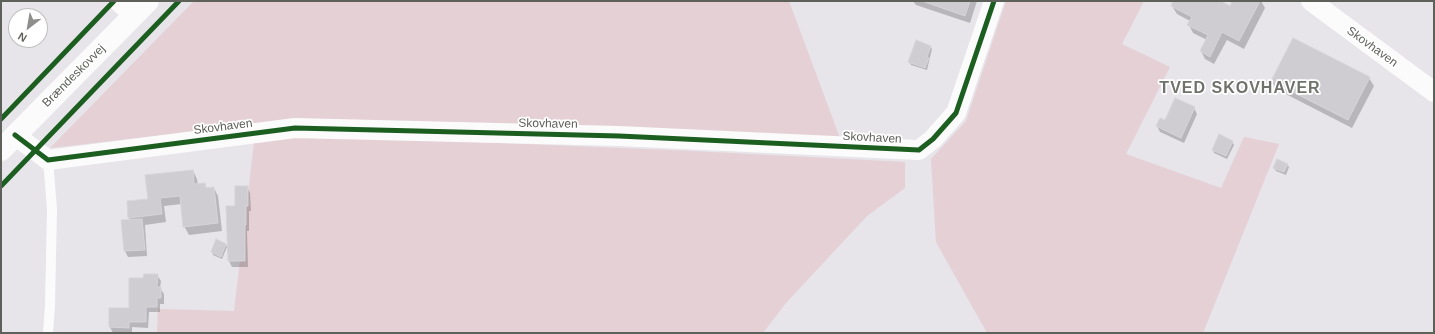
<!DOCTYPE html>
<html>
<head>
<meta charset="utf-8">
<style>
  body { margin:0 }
  #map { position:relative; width:1435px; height:334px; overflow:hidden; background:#e7e4ea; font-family:Helvetica,sans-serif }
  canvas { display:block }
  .frame { position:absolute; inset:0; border:2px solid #5e615a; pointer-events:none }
  .north { position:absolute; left:8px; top:8px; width:40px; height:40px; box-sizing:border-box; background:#fff; border:1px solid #bfc0bd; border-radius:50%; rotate:211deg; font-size:11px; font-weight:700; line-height:16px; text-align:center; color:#5e615a }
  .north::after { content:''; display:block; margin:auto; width:14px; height:18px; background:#8e8f8c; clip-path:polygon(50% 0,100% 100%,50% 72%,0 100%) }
</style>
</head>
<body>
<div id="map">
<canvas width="1435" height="334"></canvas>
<div class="frame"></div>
<div class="north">N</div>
</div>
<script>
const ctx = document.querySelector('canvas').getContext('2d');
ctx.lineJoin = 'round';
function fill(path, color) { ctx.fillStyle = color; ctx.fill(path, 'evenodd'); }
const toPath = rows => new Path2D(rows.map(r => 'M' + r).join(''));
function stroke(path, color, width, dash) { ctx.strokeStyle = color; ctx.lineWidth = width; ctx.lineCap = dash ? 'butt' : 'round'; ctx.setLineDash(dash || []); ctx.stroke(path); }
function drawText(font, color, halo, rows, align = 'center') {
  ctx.font = font + ' Helvetica,sans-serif'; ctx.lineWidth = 3.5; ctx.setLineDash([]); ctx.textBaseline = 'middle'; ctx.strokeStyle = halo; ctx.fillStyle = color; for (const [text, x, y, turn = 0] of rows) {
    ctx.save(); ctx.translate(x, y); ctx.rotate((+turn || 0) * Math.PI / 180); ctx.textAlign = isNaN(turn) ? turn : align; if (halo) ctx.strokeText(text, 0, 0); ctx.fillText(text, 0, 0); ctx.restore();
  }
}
fill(toPath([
  [194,1,789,1,840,138,288,121,50,148],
  [1006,1,1144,1,1122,44,1170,67,1126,154,1221,188,1244,137,1279,144,1203,333,987,333,936,242,931,159,966,121],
  [308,135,692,151,905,162,905,188,867,216,786,303,763,333,157,333,158,309,234,311,254,143]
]), '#e4d0d5');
fill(toPath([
  [913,1,977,1,970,23,916,5],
  [1175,1,1219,1,1230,7,1234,1,1261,1,1265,8,1244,49,1227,40,1214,64,1205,59,1201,51,1207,40,1193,33,1189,25,1190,21,1177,14,1172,6],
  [930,46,932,49,927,70,911,65,909,62],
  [1369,78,1374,86,1352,128,1276,89,1272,81],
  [1194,108,1197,114,1184,143,1160,132,1157,126],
  [1232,142,1234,145,1227,159,1214,153,1213,150],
  [1287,164,1289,167,1286,175,1276,171,1274,168],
  [193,171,197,179,198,185,205,184,207,189,214,188,218,196,222,231,189,235,184,226,182,204,164,206,166,222,145,225,147,256,128,257,125,251,123,221,131,220,129,218,149,200],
  [247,187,250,193,251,211,249,211,249,231,247,231,248,267,232,267,229,261,236,207],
  [226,244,227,247,222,259,213,255,212,252],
  [157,275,161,281,160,288,164,294,164,304,160,304,160,312,149,312,148,328,132,327,132,333,113,333,110,327,110,309,130,309,144,279]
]), '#0003');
const building = toPath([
  [922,1,970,1,965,16,922,1],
  [1173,1,1221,1,1230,6,1232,1,1260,1,1239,41,1222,32,1210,57,1200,51,1208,35,1187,25,1192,17,1171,6,1173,1],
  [1293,38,1370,77,1348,120,1271,81,1293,38],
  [916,40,931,46,927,57,929,58,925,68,908,62,916,40],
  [1175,98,1195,107,1181,138,1156,126,1160,118,1165,120,1175,98],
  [1219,134,1233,141,1226,156,1212,150,1219,134],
  [1277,159,1288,164,1284,172,1273,168,1277,159],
  [193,170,194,184,205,183,206,188,214,187,218,223,183,227,180,196,160,198,162,214,128,218,127,201,148,199,145,175,193,170],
  [235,186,248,186,248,206,246,206,246,225,245,225,245,261,228,261,226,206,235,206,235,186],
  [142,219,145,250,124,251,121,220,142,219],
  [216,239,226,244,221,257,211,252,216,239],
  [144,274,158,274,157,287,161,287,161,298,157,298,157,307,146,307,146,322,129,322,129,328,109,327,109,308,129,308,129,278,143,278,144,274]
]);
fill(building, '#cfcdd1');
stroke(building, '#d6d4d9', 1);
stroke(toPath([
  [48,160,52,209,50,305,48,333]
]), '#fbfbfc', 10);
stroke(toPath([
  [118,1,134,15],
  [1311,1,1434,92],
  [15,135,48,160,295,128,619,136,919,150,933,139,956,113,994,1]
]), '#fbfbfc', 20);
stroke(toPath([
  [1,150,148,1]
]), '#fbfbfc', 22);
stroke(toPath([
  [1,119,114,1],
  [15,135,48,160,295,128,619,136,919,150,933,139,956,113,994,1],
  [1,186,179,1]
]), '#1b5e20', 5);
drawText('12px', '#5e615a', '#fff', [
  ["Skovhaven",1372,47,36],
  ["Brændeskovvej",74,76,-45],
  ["Skovhaven",548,124,1],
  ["Skovhaven",223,127,-7],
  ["Skovhaven",872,138,3]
]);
ctx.letterSpacing = '1px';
drawText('bold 16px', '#70736b', '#fff', [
  ["TVED SKOVHAVER",1240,89]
]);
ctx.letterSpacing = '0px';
</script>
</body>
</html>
